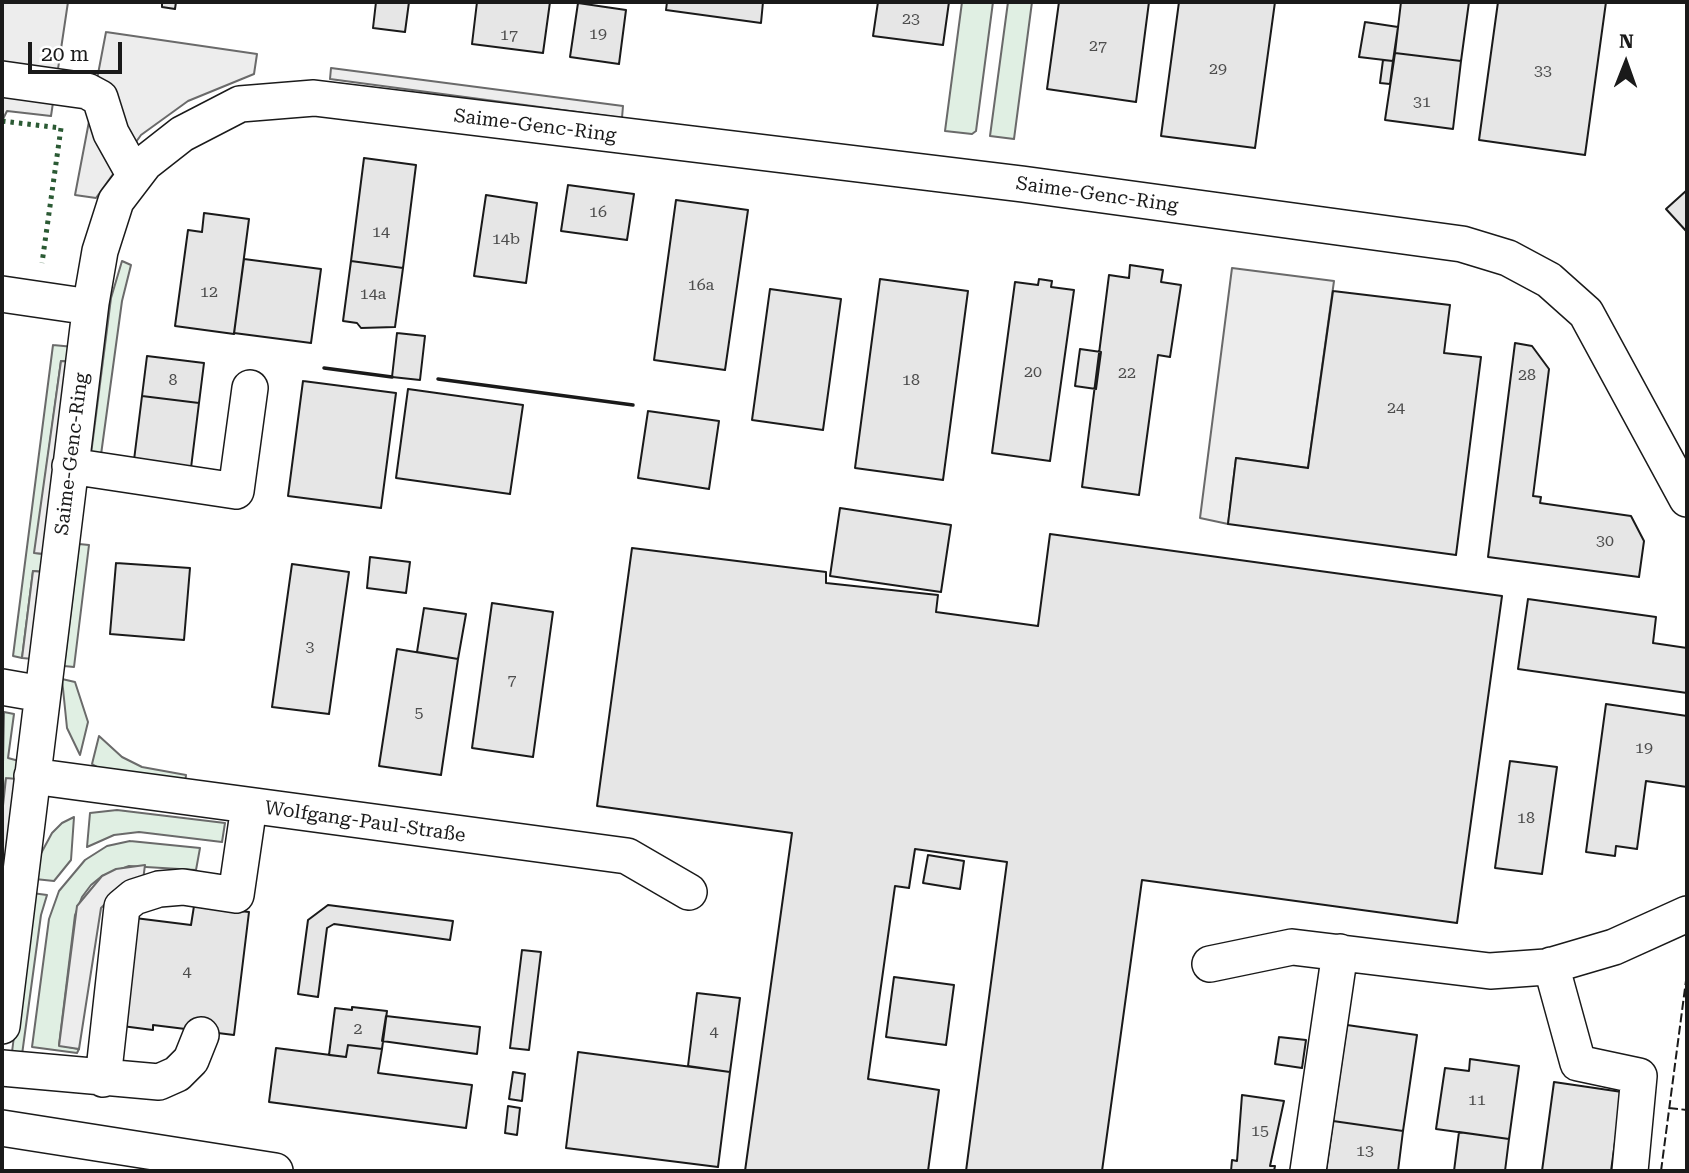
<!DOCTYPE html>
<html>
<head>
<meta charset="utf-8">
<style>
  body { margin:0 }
  #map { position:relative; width:1689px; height:1173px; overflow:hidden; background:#fff; font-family:"Roboto Serif",serif }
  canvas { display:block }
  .frame { position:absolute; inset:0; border:4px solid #1a1a1a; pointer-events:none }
  .north { position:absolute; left:1591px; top:28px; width:70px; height:70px; -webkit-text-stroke:5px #fff; paint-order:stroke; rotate:1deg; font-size:19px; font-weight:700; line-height:28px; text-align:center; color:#1a1a1a }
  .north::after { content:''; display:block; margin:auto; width:24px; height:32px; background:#1a1a1a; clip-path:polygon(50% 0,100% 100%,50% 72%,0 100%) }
  .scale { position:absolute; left:28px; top:42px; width:94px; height:32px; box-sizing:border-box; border:4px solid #1a1a1a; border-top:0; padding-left:9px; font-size:21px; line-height:24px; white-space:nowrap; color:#1a1a1a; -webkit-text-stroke:5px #fff; paint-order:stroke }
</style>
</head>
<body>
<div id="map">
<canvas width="1689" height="1173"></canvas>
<div class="frame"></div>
<div class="north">N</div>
<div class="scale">20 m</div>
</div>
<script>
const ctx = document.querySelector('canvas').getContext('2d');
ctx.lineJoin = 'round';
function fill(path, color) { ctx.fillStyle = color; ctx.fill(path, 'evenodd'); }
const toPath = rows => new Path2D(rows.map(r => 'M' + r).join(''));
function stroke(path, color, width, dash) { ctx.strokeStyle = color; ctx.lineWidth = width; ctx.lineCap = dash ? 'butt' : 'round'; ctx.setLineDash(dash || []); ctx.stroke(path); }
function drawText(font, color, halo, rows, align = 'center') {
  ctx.font = font + ' "Roboto Serif",serif'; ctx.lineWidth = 5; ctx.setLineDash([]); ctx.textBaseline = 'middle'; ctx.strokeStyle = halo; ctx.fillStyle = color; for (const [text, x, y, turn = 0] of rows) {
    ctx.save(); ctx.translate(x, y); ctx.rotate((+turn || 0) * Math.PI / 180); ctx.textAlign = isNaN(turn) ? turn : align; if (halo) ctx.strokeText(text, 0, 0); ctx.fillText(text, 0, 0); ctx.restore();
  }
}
const green = toPath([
  [962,2,993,2,976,131,972,134,945,131,962,2],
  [1008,2,1032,2,1014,139,990,136,1008,2],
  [122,261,131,265,122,301,100,462,91,454,111,298,122,261],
  [53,345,74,347,72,362,61,361,35,553,45,554,44,572,33,571,22,658,13,656,53,345],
  [79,544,89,545,74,667,64,666,79,544],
  [62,679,75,682,88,722,80,755,67,728,62,679],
  [4,712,14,714,8,758,19,761,17,779,6,779,2,815,4,712],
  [99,736,122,757,142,767,186,775,185,784,106,772,92,764,99,736],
  [117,810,225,823,222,842,139,832,114,835,87,847,90,813,117,810],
  [74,817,71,860,54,881,35,879,38,859,52,833,62,823,74,817],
  [130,841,200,848,196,870,129,866,102,876,91,885,82,897,75,915,59,1045,79,1049,77,1053,32,1047,49,919,59,891,85,860,107,846,130,841],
  [32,893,47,895,41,915,21,1062,11,1060,32,893]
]);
fill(green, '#e0efe3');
stroke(green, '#6a6a6a', 2);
const parking = toPath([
  [2,2,68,2,51,116,7,111,2,121,2,2],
  [106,32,257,54,254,74,188,101,141,135,96,198,75,195,106,32],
  [331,68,623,106,622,118,330,79,331,68],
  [1232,268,1334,281,1308,468,1236,458,1228,524,1200,518,1232,268],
  [61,361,72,362,45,554,34,553,61,361],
  [33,571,44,572,33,659,22,658,33,571],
  [6,778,17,779,4,874,2,874,2,815,6,778],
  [145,865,142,888,109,900,101,908,79,1049,59,1046,77,906,102,876,116,869,145,865]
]);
fill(parking, '#ededed');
stroke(parking, '#6a6a6a', 2);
const building = toPath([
  [162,2,176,2,175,9,162,7,162,2],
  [376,2,409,2,405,32,373,28,376,2],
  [477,2,550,2,543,53,472,44,477,2],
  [667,2,763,2,761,23,666,10,667,2],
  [878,2,949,2,943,45,873,36,878,2],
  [1059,2,1149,2,1136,102,1047,89,1059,2],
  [1179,2,1275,2,1255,148,1161,136,1179,2],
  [1401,2,1469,2,1461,61,1395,53,1401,2],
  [1498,2,1606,2,1585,155,1479,140,1498,2],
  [578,3,626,10,619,64,570,57,578,3],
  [1365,22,1398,27,1393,61,1359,57,1365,22],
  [1395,53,1461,61,1453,129,1385,120,1395,53],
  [1383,60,1393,61,1390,84,1380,83,1383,60],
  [364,158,416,165,403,268,351,261,364,158],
  [568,185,634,194,627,240,561,231,568,185],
  [1687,190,1687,232,1666,209,1687,190],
  [486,195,537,203,526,283,474,276,486,195],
  [676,200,748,210,725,370,654,360,676,200],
  [204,213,249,219,234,334,175,326,188,230,202,232,204,213],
  [244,259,321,269,311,343,234,333,244,259],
  [351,261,403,268,395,327,361,328,357,323,343,321,351,261],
  [1130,265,1163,270,1161,282,1181,285,1170,357,1158,355,1139,495,1082,487,1109,275,1129,278,1130,265],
  [880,279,968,291,943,480,855,468,880,279],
  [1039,279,1052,281,1051,287,1074,290,1050,461,992,453,1015,282,1038,285,1039,279],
  [770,289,841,299,823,430,752,420,770,289],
  [1333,291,1450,305,1444,353,1481,357,1456,555,1228,524,1236,458,1308,468,1333,291],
  [397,333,425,336,420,380,392,377,397,333],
  [1515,343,1532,346,1549,369,1533,496,1541,497,1540,503,1631,516,1644,541,1639,577,1488,557,1515,343],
  [1080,349,1101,352,1096,389,1075,386,1080,349],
  [147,356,204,363,199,403,142,396,147,356],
  [303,381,396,393,381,508,288,496,303,381],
  [408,389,523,405,510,494,396,478,408,389],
  [142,396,199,403,190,476,133,468,142,396],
  [648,411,719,421,709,489,638,478,648,411],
  [840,508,951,525,941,592,830,576,840,508],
  [1050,534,1502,596,1457,923,1142,880,1102,1171,966,1171,1007,862,915,849,909,888,895,886,868,1079,939,1090,928,1171,745,1171,792,833,597,806,632,548,826,572,826,583,938,595,936,612,1038,626,1050,534],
  [370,557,410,562,406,593,367,588,370,557],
  [116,563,190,568,184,640,110,634,116,563],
  [292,564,349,572,329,714,272,707,292,564],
  [1528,599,1656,617,1653,643,1687,648,1687,693,1518,669,1528,599],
  [492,603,553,612,533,757,472,748,492,603],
  [424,608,466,614,458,659,417,652,424,608],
  [397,649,458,659,441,775,379,766,397,649],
  [1606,704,1687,716,1687,787,1646,781,1637,849,1616,846,1615,856,1586,852,1606,704],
  [1510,761,1557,767,1542,874,1495,868,1510,761],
  [928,855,964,861,960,889,923,883,928,855],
  [328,905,453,921,450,940,334,924,327,928,318,997,298,994,308,920,328,905],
  [194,906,249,912,234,1035,153,1025,153,1030,122,1026,135,918,191,925,194,906],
  [522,950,541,952,529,1050,510,1048,522,950],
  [894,977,954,985,946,1045,886,1037,894,977],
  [697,993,740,998,730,1072,688,1066,697,993],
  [352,1007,387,1011,382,1049,348,1045,346,1057,329,1055,335,1008,352,1010,352,1007],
  [386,1016,480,1027,477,1054,382,1041,386,1016],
  [1347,1025,1417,1035,1403,1131,1333,1121,1347,1025],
  [1279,1037,1306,1040,1302,1068,1275,1064,1279,1037],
  [348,1045,382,1049,378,1073,472,1085,466,1128,269,1102,276,1048,346,1057,348,1045],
  [578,1052,730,1072,718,1167,566,1148,578,1052],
  [1470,1059,1519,1066,1509,1139,1436,1129,1445,1068,1469,1071,1470,1059],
  [513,1072,525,1074,522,1101,509,1099,513,1072],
  [1554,1082,1622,1092,1611,1171,1542,1171,1554,1082],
  [1242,1095,1284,1101,1270,1166,1275,1166,1274,1171,1231,1171,1232,1160,1237,1161,1242,1095],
  [508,1106,520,1108,517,1135,505,1133,508,1106],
  [1333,1121,1403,1131,1398,1171,1326,1171,1333,1121],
  [1459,1132,1509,1139,1505,1171,1454,1171,1459,1132]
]);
fill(building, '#e6e6e6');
stroke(building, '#1a1a1a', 2);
const minor = toPath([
  [2,79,87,91,100,98,111,133,135,176],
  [2,294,90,307],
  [70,466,236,491,250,388],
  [2,687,42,694],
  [32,776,627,856,689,892],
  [1210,964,1292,947,1490,971,1546,967,1614,947,1687,914],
  [1551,965,1578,1063,1639,1076,1630,1171],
  [2,1026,91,303,100,251,116,201,145,163,182,134,240,104,314,98,1022,184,1462,244,1508,258,1549,280,1586,313,1687,499],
  [2,1068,159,1082,177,1074,191,1060,201,1035],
  [103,1079,122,907,134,897,159,889,183,887,236,895,249,806],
  [2,1128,275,1171],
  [1308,1171,1340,952]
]);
stroke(minor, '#1a1a1a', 38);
stroke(minor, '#fff', 35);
stroke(toPath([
  [2,121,61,128,42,263]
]), '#2b5a34', 5, [3.5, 5]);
stroke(toPath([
  [1669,1108,1687,1110],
  [1661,1171,1687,973]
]), '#1a1a1a', 2, [9, 3.5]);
stroke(toPath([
  [324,368,392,377],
  [438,379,633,405]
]), '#1a1a1a', 3.5);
drawText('16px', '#4d4d4d', null, [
  ["23",911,19],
  ["19",598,34],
  ["17",509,35],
  ["27",1098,46],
  ["29",1218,69],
  ["33",1543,71],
  ["31",1422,102],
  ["16",598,212],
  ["14",381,232],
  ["14b",506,239],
  ["16a",701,285],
  ["12",209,292],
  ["14a",373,294],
  ["20",1033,372],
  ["22",1127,373],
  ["28",1527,375],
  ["8",173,380],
  ["18",911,380],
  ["24",1396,408],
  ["30",1605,541],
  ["3",310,647],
  ["7",512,680],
  ["5",419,713],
  ["19",1644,748],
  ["18",1526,818],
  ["4",187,972],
  ["2",358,1029],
  ["4",714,1032],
  ["11",1477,1100],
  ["15",1260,1131],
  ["13",1365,1151]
]);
drawText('19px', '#1a1a1a', '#fff', [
  ["Saime-Genc-Ring",535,126,7],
  ["Saime-Genc-Ring",1097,195,8],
  ["Saime-Genc-Ring",72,454,-83],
  ["Wolfgang-Paul-Straße",365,822,8]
]);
</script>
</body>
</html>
